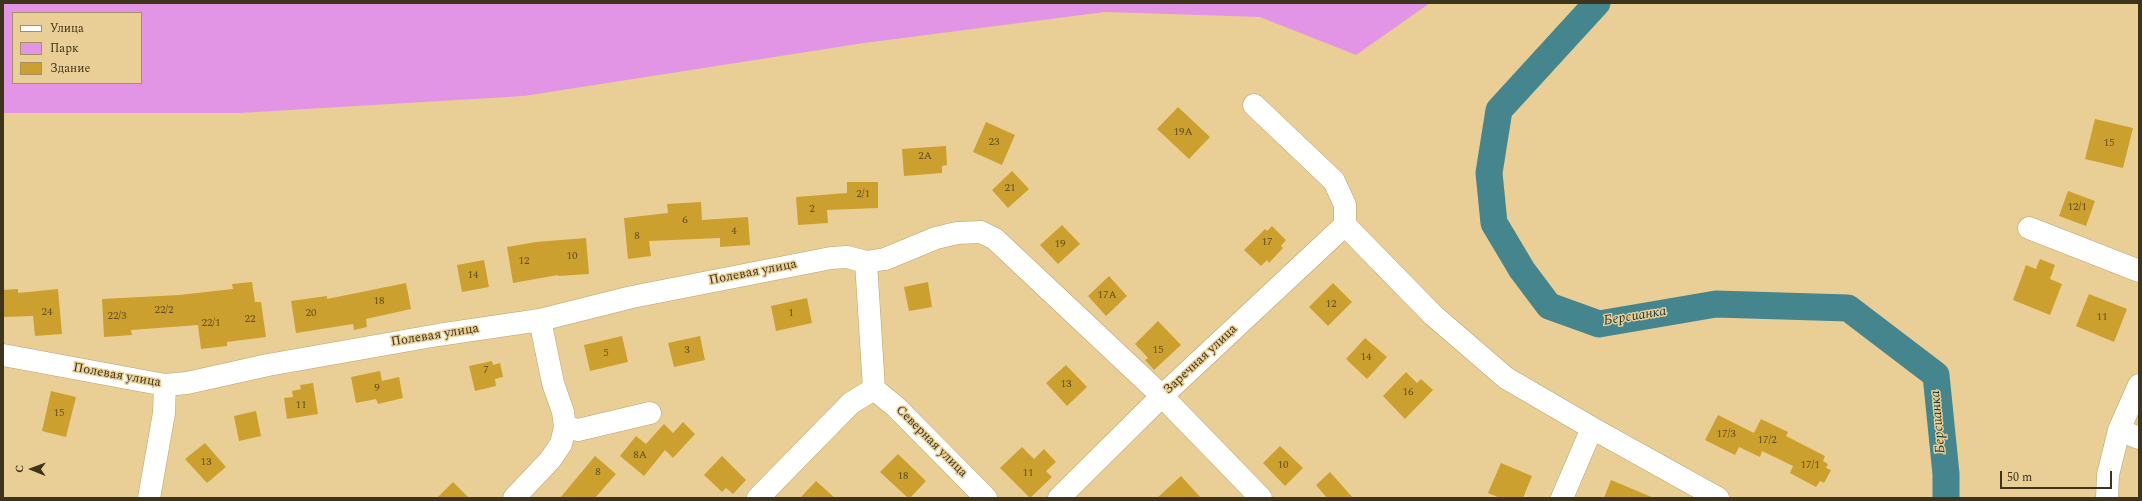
<!DOCTYPE html>
<html>
<head>
<meta charset="utf-8">
<style>
  body { margin:0 }
  #map { position:relative; width:2142px; height:501px; overflow:hidden; background:#e9cf95; font-family:Spectral,serif }
  canvas { display:block }
  .frame { position:absolute; inset:0; border:4px solid #3e341c; pointer-events:none }
  .legend { position:absolute; left:12px; top:12px; width:130px; height:72px; box-sizing:border-box; background:#e9cf95; border:1px solid #a59165; margin:0; padding:5px 7px; list-style:none; font-size:12px; color:#3e341c }
  .legend li { display:flex; align-items:center; gap:8px; height:20px }
  .legend b { width:20px; border:1px solid #a59165 }
  .north { position:absolute; left:12px; top:449px; width:40px; height:40px; -webkit-text-stroke:3px #e9cf95; paint-order:stroke; rotate:271deg; font-size:11px; font-weight:700; line-height:16px; text-align:center; color:#3e341c }
  .north::after { content:''; display:block; margin:auto; width:14px; height:18px; background:#3e341c; clip-path:polygon(50% 0,100% 100%,50% 72%,0 100%) }
  .scale { position:absolute; left:2000px; top:471px; width:112px; height:18px; box-sizing:border-box; border:2px solid #3e341c; border-top:0; padding-left:5px; font-size:12px; line-height:14px; white-space:nowrap; color:#3e341c; -webkit-text-stroke:3px #e9cf95; paint-order:stroke }
</style>
</head>
<body>
<div id="map">
<canvas width="2142" height="501"></canvas>
<div class="frame"></div>
<ul class="legend">
<li><b style="height:5px;background:#fff"></b>Улица</li>
<li><b style="height:11px;background:#e395e5"></b>Парк</li>
<li><b style="height:11px;background:#cca02e"></b>Здание</li>
</ul>
<div class="north">С</div>
<div class="scale">50 m</div>
</div>
<script>
const ctx = document.querySelector('canvas').getContext('2d');
ctx.lineJoin = 'round';
function fill(path, color) { ctx.fillStyle = color; ctx.fill(path, 'evenodd'); }
const toPath = rows => new Path2D(rows.map(r => 'M' + r).join(''));
function stroke(path, color, width, dash) { ctx.strokeStyle = color; ctx.lineWidth = width; ctx.lineCap = dash ? 'butt' : 'round'; ctx.setLineDash(dash || []); ctx.stroke(path); }
function drawText(font, color, halo, rows, align = 'center') {
  ctx.font = font + ' Spectral,serif'; ctx.lineWidth = 3; ctx.setLineDash([]); ctx.textBaseline = 'middle'; ctx.strokeStyle = halo; ctx.fillStyle = color; for (const [text, x, y, turn = 0] of rows) {
    ctx.save(); ctx.translate(x, y); ctx.rotate((+turn || 0) * Math.PI / 180); ctx.textAlign = isNaN(turn) ? turn : align; if (halo) ctx.strokeText(text, 0, 0); ctx.fillText(text, 0, 0); ctx.restore();
  }
}
fill(toPath([
  [3,3,1430,3,1356,55,1260,17,1105,12,864,43,524,96,240,113,3,113],
  [13,13,141,13,141,83,13,83]
]), '#e395e5');
stroke(toPath([
  [1597,3,1499,110,1489,173,1494,223,1522,270,1549,306,1599,324,1716,304,1848,308,1936,375,1946,474,1946,498]
]), '#45868e', 27);
fill(toPath([
  [1178,107,1210,137,1189,159,1157,129],
  [2095,119,2133,128,2123,168,2085,159],
  [986,122,1015,135,1002,165,973,152],
  [946,146,947,165,942,166,942,173,904,176,902,149],
  [1012,171,1029,189,1008,208,992,190],
  [847,182,878,182,878,208,827,210,828,223,798,225,796,197,847,193],
  [2068,191,2095,201,2086,226,2059,216],
  [701,202,702,220,748,217,750,245,720,247,720,238,649,241,651,256,628,259,624,218,668,213,667,204],
  [1062,225,1080,244,1058,264,1040,245],
  [1272,226,1286,240,1281,246,1283,248,1269,263,1267,260,1261,266,1244,250,1265,229,1267,231],
  [586,238,589,274,558,276,558,275,513,283,507,247,536,242],
  [2040,259,2055,265,2050,279,2062,284,2050,315,2013,300,2026,265,2036,269],
  [484,260,489,287,462,292,457,265],
  [1109,276,1127,296,1106,316,1088,296],
  [252,282,255,302,261,302,266,337,227,342,227,346,201,349,198,325,131,330,132,335,104,337,102,299,179,295,233,289,232,284],
  [928,282,932,307,909,311,904,287],
  [406,283,411,309,366,319,367,327,354,330,353,324,296,333,291,301,327,296,327,299],
  [1333,283,1352,302,1328,326,1309,307],
  [18,289,18,293,58,289,62,334,35,336,33,316,3,317,3,290],
  [2089,294,2127,309,2114,342,2076,326],
  [807,298,812,323,776,331,771,306],
  [1158,321,1181,345,1154,370,1145,360,1148,358,1135,344],
  [622,336,628,362,590,371,584,345],
  [700,336,705,360,674,367,668,343],
  [1365,338,1387,357,1367,379,1346,359],
  [492,361,493,365,500,363,503,377,495,379,496,386,475,391,469,366],
  [1066,365,1087,387,1067,406,1046,383],
  [380,371,382,381,399,377,403,398,378,404,376,399,356,403,351,377],
  [1406,372,1417,383,1421,379,1433,390,1405,419,1383,396],
  [313,383,318,414,287,419,284,398,293,397,292,391,301,389,300,385],
  [51,391,76,397,66,437,42,431],
  [256,411,261,436,239,441,234,416],
  [1718,415,1754,433,1761,419,1788,432,1786,436,1825,456,1823,461,1828,464,1826,468,1831,470,1824,483,1820,481,1816,487,1790,473,1793,466,1762,451,1760,457,1739,447,1735,455,1705,440],
  [683,422,695,434,673,458,665,450,644,476,620,456,636,436,646,444,664,424,673,433],
  [205,443,226,467,207,483,185,459],
  [1280,446,1303,468,1285,486,1263,463],
  [1022,447,1034,459,1044,449,1056,462,1046,471,1052,477,1030,498,1000,468],
  [898,454,926,481,910,498,908,498,880,472],
  [595,456,616,474,595,498,560,498],
  [722,456,746,480,733,494,726,488,722,492,704,475],
  [1501,463,1532,476,1523,498,1500,498,1488,493],
  [1330,472,1353,498,1327,498,1316,485],
  [1181,476,1201,498,1157,498],
  [1611,480,1654,498,1604,498],
  [816,481,835,498,800,498],
  [453,482,469,498,437,498]
]), '#cca02e');
const minor = toPath([
  [1254,105,1334,181,1345,205,1345,225,1433,315,1506,378,1592,428],
  [2029,228,2139,271],
  [866,262,874,389],
  [3,355,165,385,187,383,268,365,438,335,540,320,632,297,831,258,847,257,866,262,885,259,936,238,957,233,981,232,995,239,1162,396,1261,498],
  [874,389,896,407,986,498],
  [565,427,578,430,650,413],
  [2119,430,2139,438],
  [149,498,164,413,165,385],
  [514,498,550,460,561,444,565,427,563,412,553,383,540,320],
  [758,498,851,403,874,389],
  [1059,498,1162,396,1345,225],
  [1562,498,1592,428,1718,498],
  [2107,498,2108,475,2119,430,2139,385]
]);
stroke(minor, '#bba169', 23);
stroke(minor, '#fff', 22);
drawText('11px', '#624f20', null, [
  ["19А",1183,133],
  ["23",994,143],
  ["15",2109,144],
  ["2А",925,157],
  ["21",1010,189],
  ["2/1",863,195],
  ["12/1",2077,208],
  ["2",812,210],
  ["6",685,221],
  ["4",734,232],
  ["8",637,237],
  ["17",1267,243],
  ["19",1060,245],
  ["10",572,257],
  ["12",524,262],
  ["14",473,276],
  ["17А",1107,296],
  ["18",379,302],
  ["12",1331,305],
  ["22/2",164,311],
  ["24",47,313],
  ["20",311,314],
  ["1",791,314],
  ["22/3",117,317],
  ["11",2102,318],
  ["22",250,320],
  ["22/1",211,324],
  ["3",687,351],
  ["15",1158,351],
  ["5",606,354],
  ["14",1366,358],
  ["7",486,371],
  ["13",1066,385],
  ["9",377,389],
  ["16",1408,393],
  ["11",301,406],
  ["15",59,414],
  ["17/3",1726,435],
  ["17/2",1767,441],
  ["8А",640,456],
  ["13",206,463],
  ["10",1283,466],
  ["17/1",1810,466],
  ["8",598,473],
  ["11",1028,474],
  ["18",903,477]
]);
drawText('13px', '#3e341c', '#e9cf95', [
  ["Полевая улица",753,273,-11],
  ["Полевая улица",435,336,-9],
  ["Заречная улица",1201,360,-43],
  ["Полевая улица",117,376,10],
  ["Северная улица",931,442,45]
]);
drawText('italic 14px', '#15373b', '#e9cf95', [
  ["Берсианка",1635,317,-9],
  ["Берсианка",1939,422,-95]
]);
</script>
</body>
</html>
